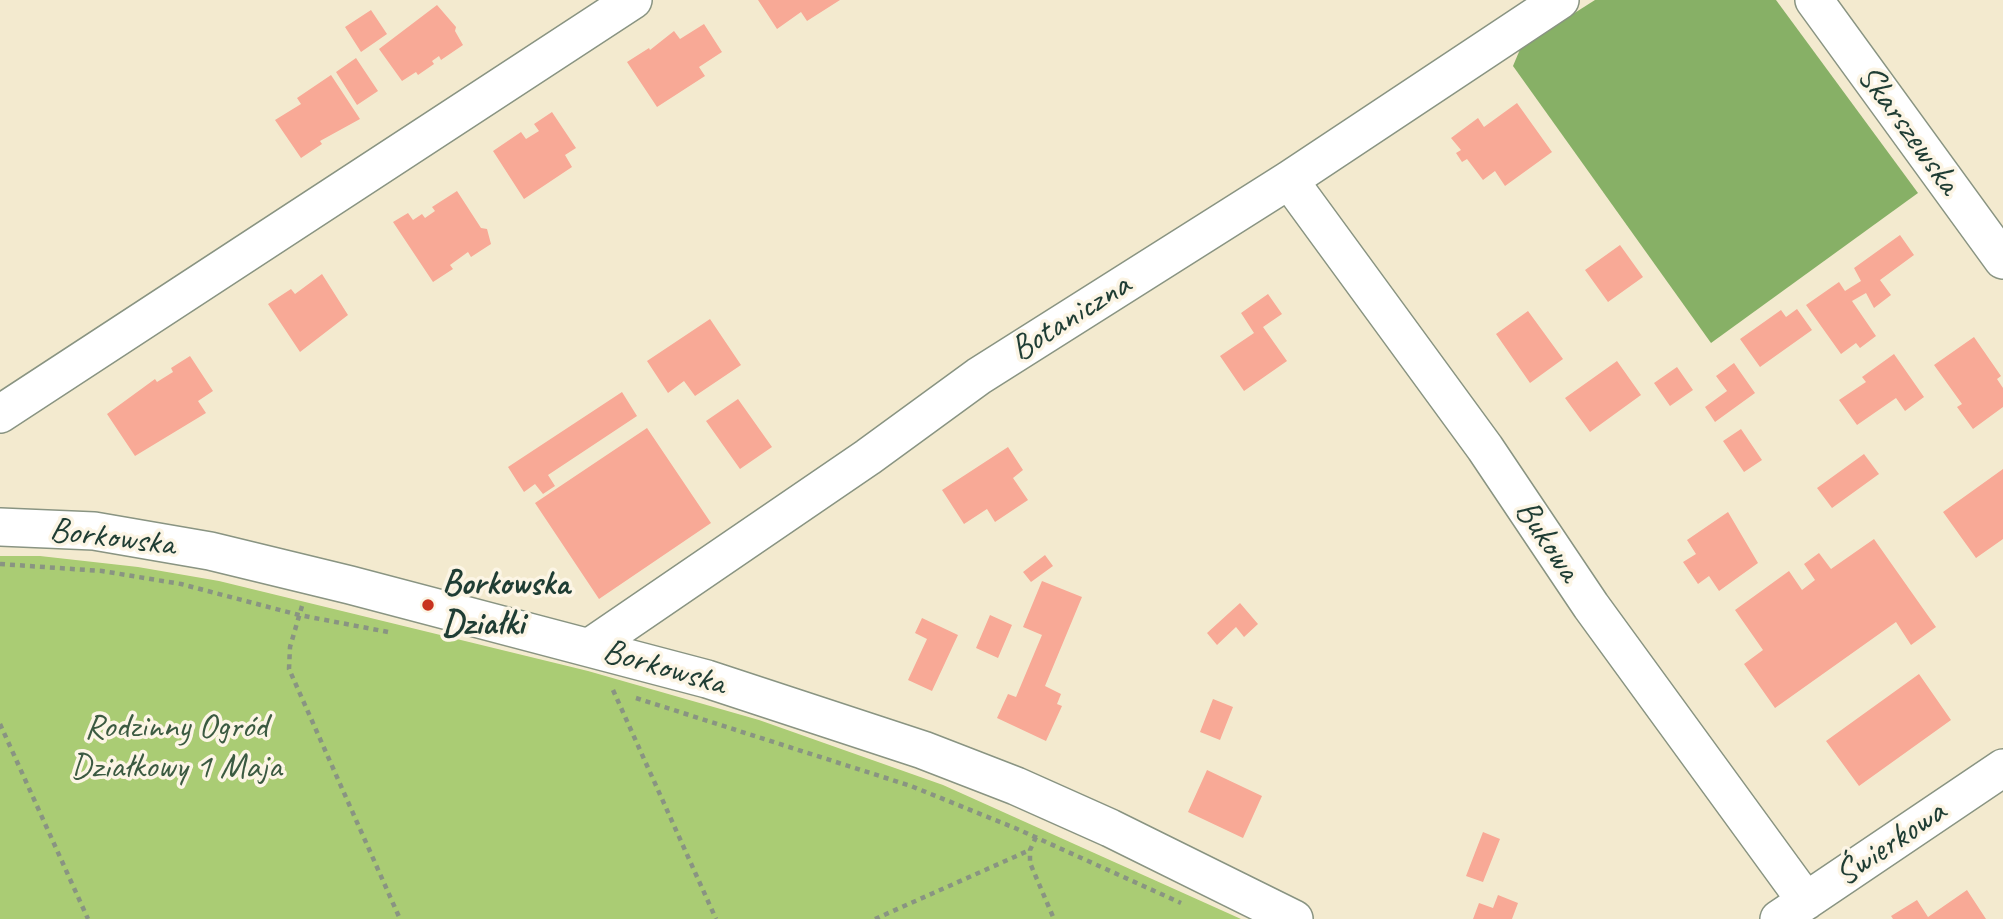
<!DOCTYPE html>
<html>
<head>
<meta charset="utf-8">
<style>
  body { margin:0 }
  canvas { display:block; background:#f3eacf }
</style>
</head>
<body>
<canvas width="2003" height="919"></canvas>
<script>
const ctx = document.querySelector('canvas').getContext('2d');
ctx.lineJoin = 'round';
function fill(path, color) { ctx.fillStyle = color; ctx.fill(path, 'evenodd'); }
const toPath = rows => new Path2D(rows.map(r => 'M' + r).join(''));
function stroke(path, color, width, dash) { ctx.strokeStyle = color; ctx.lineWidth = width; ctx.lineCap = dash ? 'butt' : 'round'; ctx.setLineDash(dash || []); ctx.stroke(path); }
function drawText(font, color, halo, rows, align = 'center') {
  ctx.font = font + ' Caveat,sans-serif'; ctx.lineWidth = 7; ctx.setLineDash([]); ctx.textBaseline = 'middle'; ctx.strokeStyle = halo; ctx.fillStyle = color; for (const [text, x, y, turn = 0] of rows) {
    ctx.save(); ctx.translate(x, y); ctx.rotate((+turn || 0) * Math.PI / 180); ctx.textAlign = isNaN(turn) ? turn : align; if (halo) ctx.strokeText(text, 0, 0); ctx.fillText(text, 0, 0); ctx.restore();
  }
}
fill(toPath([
  [0,556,40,556,138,567,219,581,588,671,759,720,943,785,1241,919,0,919]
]), '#aacc74');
fill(toPath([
  [1595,0,1776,0,1918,193,1711,343,1513,66,1521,47]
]), '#87b066');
fill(toPath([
  [758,0,840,0,807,21,801,12,777,29],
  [437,5,456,27,455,31,463,45,441,60,439,56,432,61,434,64,418,75,416,72,402,81,379,49],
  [371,10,387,34,361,52,345,27],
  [704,24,722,52,699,67,705,76,657,107,627,62,649,48,650,50,674,31,680,39],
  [356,58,378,91,357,105,336,72],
  [331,75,360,119,320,141,322,144,301,158,275,120,301,104,297,98],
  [1517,103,1552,152,1505,186,1495,171,1483,180,1467,159,1462,162,1456,153,1461,150,1451,138,1478,118,1484,127],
  [552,112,576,148,565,155,572,167,524,199,493,151,521,132,526,139,539,131,534,124],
  [457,191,481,228,487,229,491,244,471,257,468,252,450,265,453,269,433,282,393,222,408,213,413,220,422,214,425,218,435,211,432,207],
  [1900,235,1914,255,1880,280,1891,295,1874,308,1866,293,1852,301,1876,336,1860,348,1856,343,1841,354,1806,305,1839,282,1845,291,1861,281,1854,268],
  [1620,245,1643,277,1608,302,1585,270],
  [322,274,348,315,300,352,268,304,291,289,295,294],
  [1268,294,1282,314,1263,327,1287,361,1244,391,1220,356,1254,333,1241,313],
  [1797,309,1812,330,1760,367,1740,339,1781,310,1786,317],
  [1528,311,1563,359,1530,383,1496,334],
  [710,319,741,365,695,396,684,381,668,393,647,361],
  [1974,337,2001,376,1997,379,2003,388,2003,407,1973,429,1957,407,1962,404,1934,365],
  [1894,354,1924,397,1905,411,1896,398,1857,425,1839,400,1866,382,1862,377],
  [190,356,213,391,198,401,206,413,135,456,107,414,155,379,157,382,173,372,171,368],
  [1617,361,1641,395,1590,432,1565,398],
  [1734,363,1755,393,1715,422,1705,407,1727,391,1716,376],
  [1677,367,1693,390,1670,406,1654,383],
  [622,392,637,416,548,475,555,486,543,494,535,484,524,492,508,467],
  [738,399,772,447,740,469,706,421],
  [647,428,711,523,599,599,535,503],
  [1741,429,1762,460,1744,472,1723,441],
  [1008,447,1023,470,1013,478,1028,500,995,522,987,509,964,524,942,490],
  [1864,454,1879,474,1832,508,1817,488],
  [2003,469,2003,539,1976,558,1943,512],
  [1728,512,1758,563,1719,591,1709,576,1698,584,1683,562,1696,554,1687,540],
  [1874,539,1936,627,1911,645,1896,622,1775,708,1744,664,1763,650,1735,610,1789,571,1802,590,1815,580,1804,564,1819,553,1831,569],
  [1045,555,1053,566,1031,582,1023,572],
  [1042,581,1082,597,1045,686,1061,694,1057,704,1062,706,1046,741,997,718,1008,694,1016,697,1042,635,1023,627],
  [1240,603,1258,624,1244,637,1236,627,1217,645,1207,633],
  [990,615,1012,625,998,658,976,648],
  [922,618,958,635,932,691,908,680,927,639,915,633],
  [1919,674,1951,720,1859,786,1826,741],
  [1213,699,1233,707,1220,740,1200,732],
  [1207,770,1262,796,1243,838,1188,812],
  [1483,832,1500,839,1483,882,1466,876],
  [1967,890,1986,919,1893,919,1891,916,1917,900,1928,917],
  [1498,895,1518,903,1512,919,1473,919,1479,903,1493,908]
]), '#f8a996');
const minor = toPath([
  [1814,0,2003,260],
  [1289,180,1485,448,1591,606,1806,901],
  [0,414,633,0],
  [0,527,94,531,210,551,350,585,707,679,923,750,1016,786,1110,828,1294,919],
  [590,647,868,457,979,376,1289,180,1560,0],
  [1779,919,2003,768]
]);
stroke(minor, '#899482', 40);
stroke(toPath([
  [0,564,102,571,181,584,299,615,388,632],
  [302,606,290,647,289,669,400,919],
  [613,690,716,919],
  [636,698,911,786,1015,828,1181,903],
  [0,724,88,919],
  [1036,837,1030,850,1030,863,1054,919],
  [875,919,1030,850]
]), '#899482', 4.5, [5, 5]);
stroke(minor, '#fff', 37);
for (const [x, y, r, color] of [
  [428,605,7,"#c8321e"]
]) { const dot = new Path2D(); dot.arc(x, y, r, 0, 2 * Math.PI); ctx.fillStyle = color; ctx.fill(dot); stroke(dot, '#fcf5e5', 2.5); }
drawText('35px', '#1f3d34', '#fcf5e5', [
  ["Skarszewska",1908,130,54],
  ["Botaniczna",1071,318,-32],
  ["Borkowska",112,538,7],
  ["Bukowa",1547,541,56],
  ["Borkowska",664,668,16],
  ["Świerkowa",1891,844,-34]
]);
drawText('bold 35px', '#1f3d34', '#fcf5e5', [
  ["Borkowska",442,585],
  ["Działki",442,625]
], 'left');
drawText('35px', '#3b5a41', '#fcf5e5', [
  ["Rodzinny Ogród",176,728],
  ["Działkowy 1 Maja",176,768]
]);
</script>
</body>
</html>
